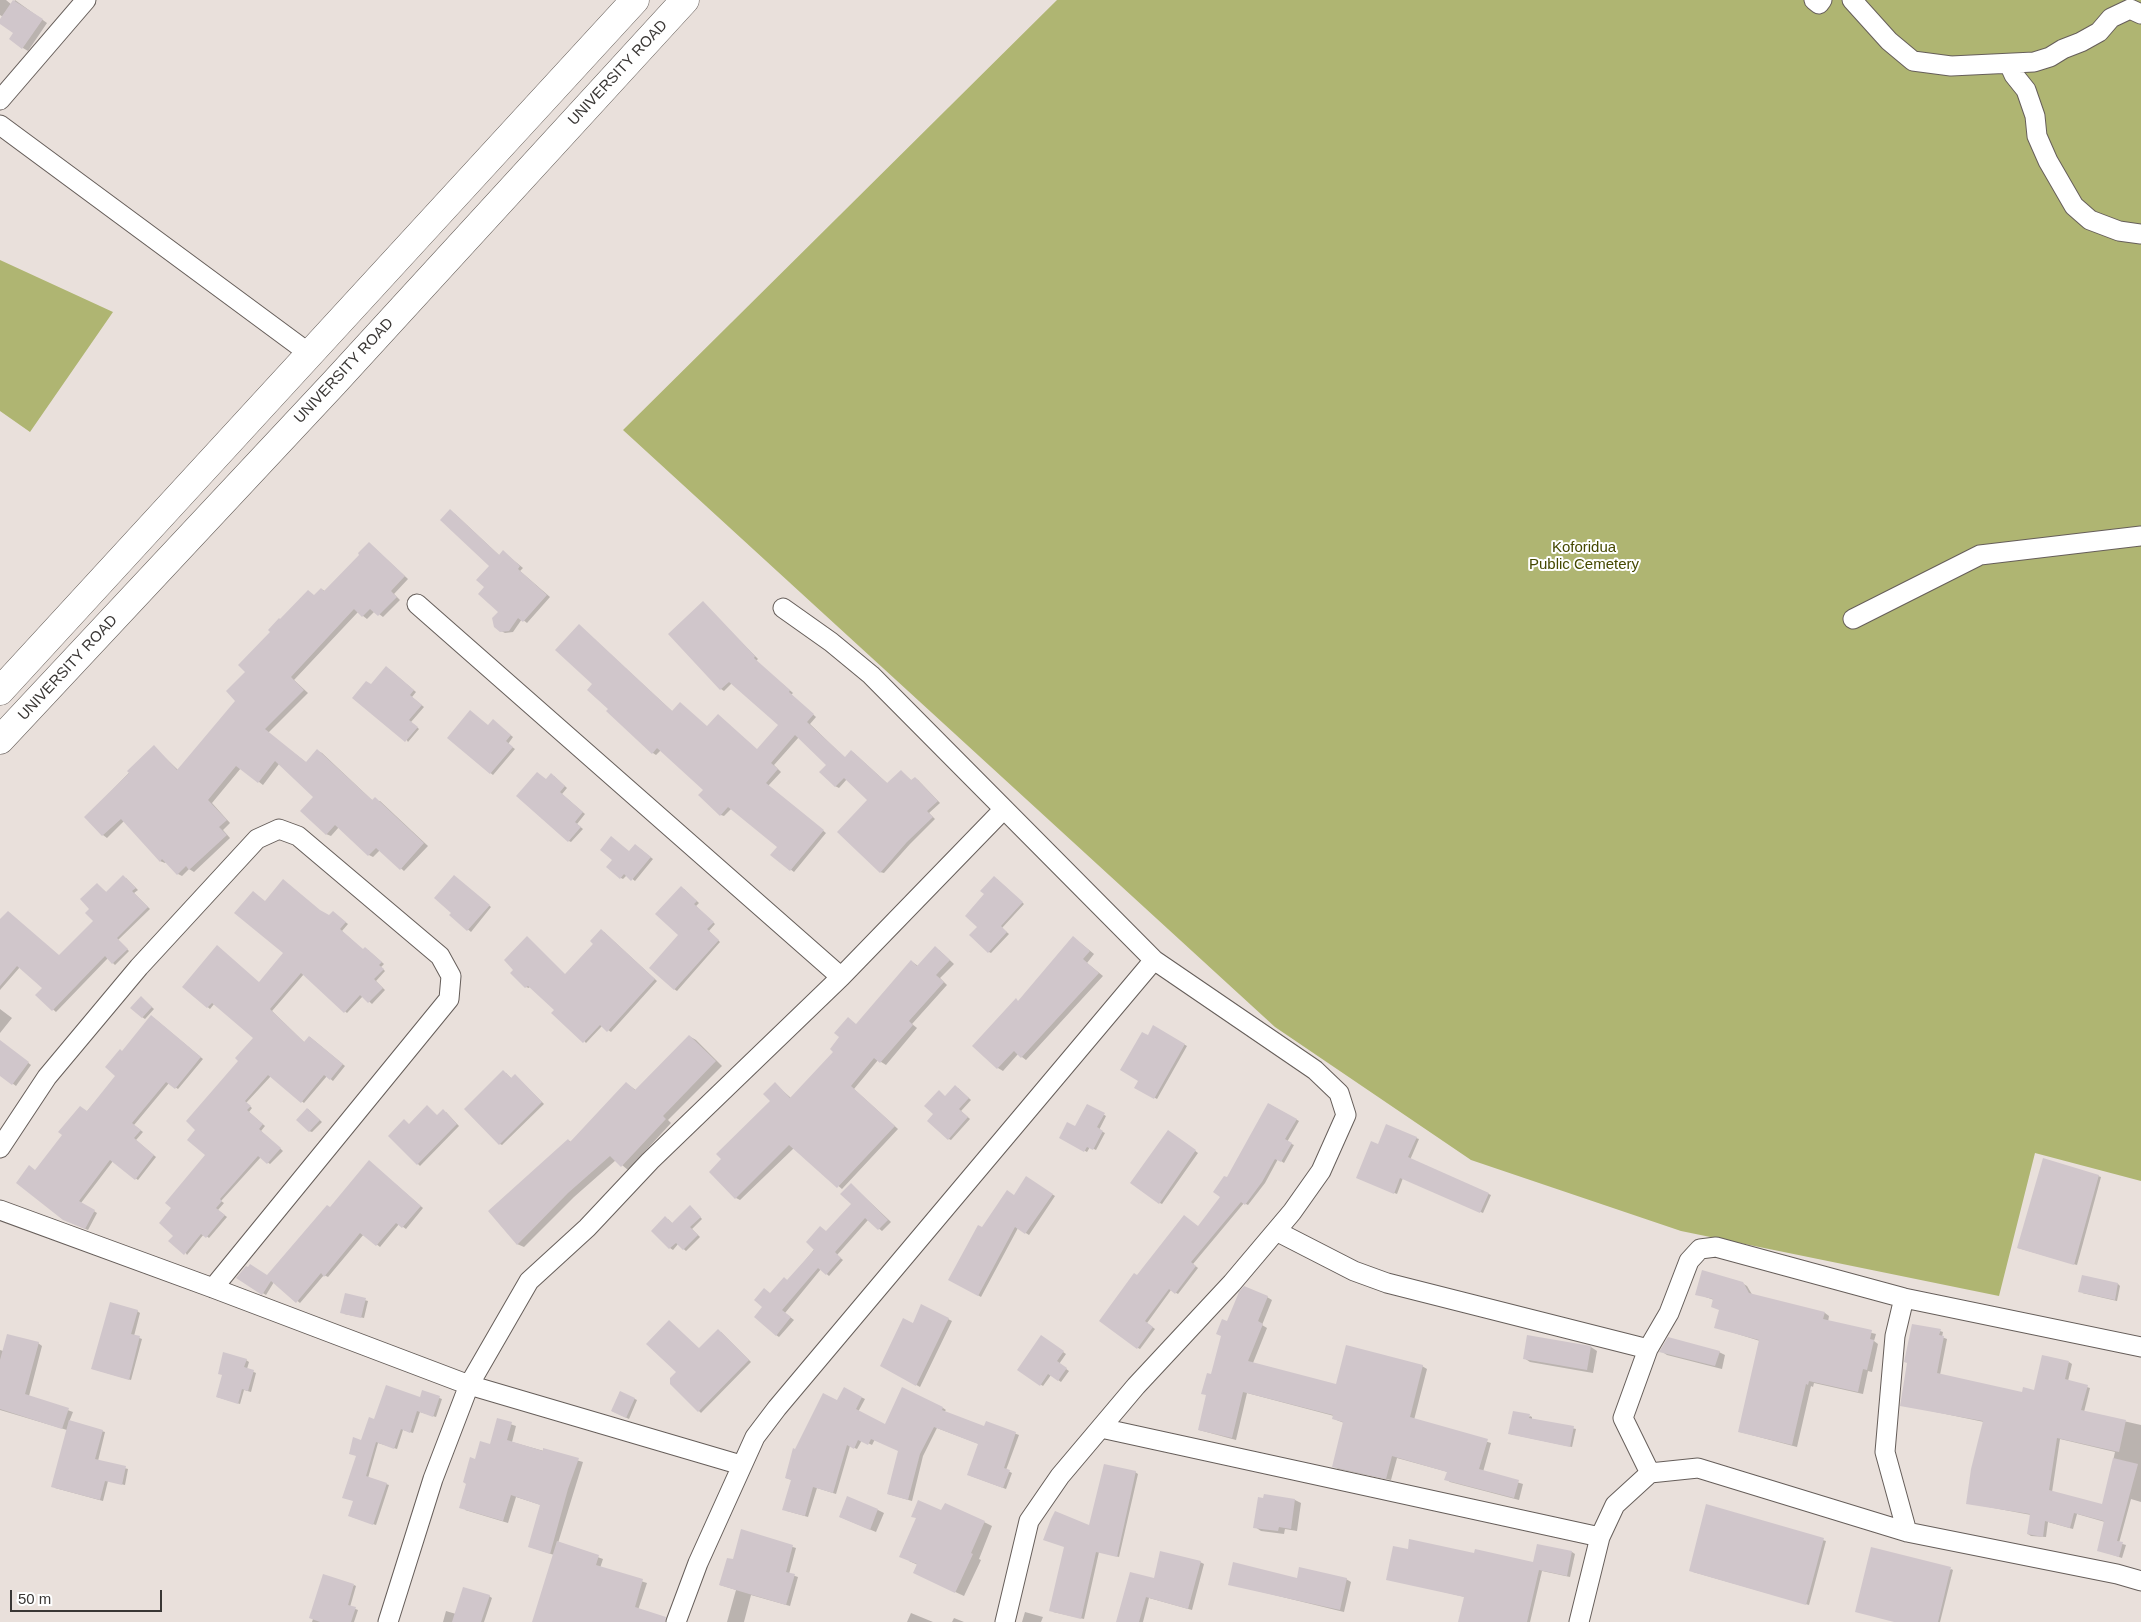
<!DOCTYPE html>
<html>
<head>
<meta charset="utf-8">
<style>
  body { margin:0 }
  #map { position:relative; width:2141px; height:1622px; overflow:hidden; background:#e9e0db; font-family:Arial,sans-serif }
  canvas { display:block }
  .scale { position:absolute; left:10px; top:1590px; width:152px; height:22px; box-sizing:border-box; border:2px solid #393634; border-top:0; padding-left:6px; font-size:15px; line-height:18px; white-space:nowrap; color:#393634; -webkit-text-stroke:4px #fff; paint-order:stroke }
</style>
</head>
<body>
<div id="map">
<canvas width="2141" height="1622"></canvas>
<div class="scale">50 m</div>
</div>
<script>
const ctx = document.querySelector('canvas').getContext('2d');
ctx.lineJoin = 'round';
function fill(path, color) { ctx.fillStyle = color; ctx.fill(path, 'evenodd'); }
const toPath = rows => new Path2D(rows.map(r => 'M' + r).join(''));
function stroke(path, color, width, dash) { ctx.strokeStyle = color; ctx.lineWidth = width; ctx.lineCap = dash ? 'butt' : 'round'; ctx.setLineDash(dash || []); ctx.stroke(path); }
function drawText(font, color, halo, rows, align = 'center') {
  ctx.font = font + ' Arial,sans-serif'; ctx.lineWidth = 4; ctx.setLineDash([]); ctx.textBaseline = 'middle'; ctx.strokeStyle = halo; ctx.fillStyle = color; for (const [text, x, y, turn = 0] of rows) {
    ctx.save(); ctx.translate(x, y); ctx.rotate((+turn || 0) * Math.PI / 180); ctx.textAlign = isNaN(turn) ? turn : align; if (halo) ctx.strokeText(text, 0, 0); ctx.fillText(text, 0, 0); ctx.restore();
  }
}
fill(toPath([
  [1057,0,2141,0,2141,1181,2035,1153,1999,1296,1681,1231,1471,1160,1275,1027,623,430],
  [0,260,113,312,30,432,0,411]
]), '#afb572');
fill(toPath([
  [0,0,6,0,12,5,15,0,47,23,28,51,23,48,15,32,0,22,3,17,0,15],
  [454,513,500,556,506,554,523,568,520,571,550,597,527,623,522,619,513,632,505,633,501,631,499,611,486,587,490,566],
  [369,543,408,579,394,594,400,600,383,617,375,611,367,619,358,612,294,680,308,693,268,733,307,763,318,751,322,753,373,801,380,801,428,846,404,871,380,850,373,857,369,855,339,827,331,836,326,834,315,797,279,764,263,785,241,768,212,803,230,823,223,830,230,838,194,872,189,869,182,876,178,874,166,862,165,863,160,861,124,821,107,838,103,835,86,817,154,747,178,770,237,701,315,596,321,589,325,591,361,555],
  [703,603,758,659,756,661,793,693,791,695,816,717,810,724,845,758,851,751,854,753,888,784,901,771,912,781,915,778,918,780,940,803,929,813,935,819,910,844,884,873,880,872,869,800,847,779,839,788,835,786,828,765,799,737,774,765,781,772,768,786,826,833,794,872,772,855,779,847,732,808,724,816,721,815,705,790,661,750,656,755,653,753,610,709,594,684,580,626,673,712,757,750,779,725,732,683,724,691,721,689],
  [389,669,416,692,412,697,424,707,411,722,419,729,408,742,371,685],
  [495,722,513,737,508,744,515,749,493,775,448,738,488,727],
  [554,776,567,788,562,794,585,814,577,824,583,829,571,842,569,841,546,781],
  [638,847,653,859,635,881,627,875,623,879,621,878,614,860],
  [126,878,138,890,134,893,150,909,118,940,129,951,115,965,108,958,56,1012,37,995,44,987,20,967,0,990,0,921,60,957,95,921,91,909,97,884,107,893],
  [456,878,491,907,471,932,451,915,453,912],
  [997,879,1024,904,1002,928,1009,934,991,953,989,952,978,927],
  [684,889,699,903,696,906,715,924,709,931,720,942,677,991,674,989],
  [265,902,323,913,329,917,335,914,348,924,342,931,364,951,368,950,384,964,381,967,385,971,376,981,385,990,372,1004,363,996,347,1013,304,974,272,1011,305,1043,310,1037,345,1066,333,1081,327,1076,304,1103,271,1076,246,1103,252,1108,249,1112,265,1126,261,1131,283,1151,270,1164,261,1157,221,1201,224,1203,218,1210,227,1217,209,1238,204,1234,187,1255,175,1235,173,1208,207,1155,197,1129,255,1038,214,1004,210,1009,184,987,260,983,285,953],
  [604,932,657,981,611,1032,602,1026,586,1043,556,1010,530,986,529,988,526,987,511,973,566,975],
  [1078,941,1094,954,1087,963,1103,976,1026,1060,1018,1054,1003,1071,998,1068,974,1046],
  [939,950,954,964,940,978,947,985,912,1024,917,1028,886,1065,878,1060,854,1089,898,1129,842,1189,794,1148,740,1200,736,1198,771,1101,775,1084,791,1098,835,1052,911,961,918,966],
  [143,999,154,1009,145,1019,142,1017],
  [0,1009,12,1018,0,1033],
  [154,1018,203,1059,178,1089,169,1083,134,1125,143,1132,136,1140,156,1157,138,1180,113,1161,81,1203,97,1213,88,1230,67,1221,36,1171,117,1076,123,1052],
  [1154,1027,1187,1046,1157,1099,1136,1087,1140,1080,1148,1036],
  [689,1036,696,1040,722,1066,668,1120,671,1123,628,1170,616,1160,574,1197,524,1247,517,1244,568,1140,571,1142,626,1083,637,1091],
  [0,1041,31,1065,16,1086,0,1074],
  [506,1073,512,1079,517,1077,544,1104,502,1145,500,1144],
  [958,1088,971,1100,961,1111,970,1119,951,1140,949,1139,946,1097],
  [1269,1104,1299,1121,1287,1142,1294,1145,1284,1163,1278,1159,1265,1183,1248,1205,1244,1203,1193,1264,1198,1268,1178,1294,1171,1290,1147,1323,1155,1329,1140,1349,1138,1348,1137,1276,1199,1228,1222,1197,1227,1179],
  [1087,1105,1106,1116,1099,1130,1105,1133,1096,1150,1090,1147,1087,1152,1060,1137,1075,1128],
  [308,1109,322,1122,312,1132,309,1131],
  [446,1112,459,1126,420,1166,390,1136,410,1125],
  [1171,1133,1198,1153,1162,1204,1160,1203],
  [1416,1138,1419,1139,1410,1160,1491,1195,1483,1213,1403,1178,1397,1194,1360,1179,1379,1146],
  [372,1164,423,1208,406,1229,399,1224,380,1247,364,1234,328,1277,324,1275,300,1303,274,1282,266,1295,238,1278,268,1277],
  [2098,1176,2101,1177,2077,1265,2018,1248],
  [1026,1178,1055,1196,1029,1235,1018,1228,981,1297,950,1279,983,1229,1014,1196],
  [854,1187,891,1222,882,1231,868,1220,837,1255,843,1260,829,1276,821,1269,785,1313,794,1320,779,1337,776,1335,771,1294,784,1278,788,1281,852,1204],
  [692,1208,702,1219,692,1229,700,1237,686,1251,678,1244,673,1250,670,1248,653,1231,668,1219,673,1224],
  [1742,1283,1747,1286,1753,1296,1825,1313,1829,1316,1828,1322,1876,1334,1874,1341,1878,1344,1872,1372,1868,1371,1863,1394,1814,1383,1813,1387,1811,1386,1797,1447,1740,1432,1760,1341,1715,1327,1720,1310,1714,1300,1697,1294],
  [2118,1284,2120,1286,2117,1301,2082,1293],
  [346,1295,368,1301,364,1318,344,1314],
  [1267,1297,1272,1300,1262,1325,1267,1328,1253,1363,1337,1385,1422,1366,1427,1369,1414,1420,1491,1443,1483,1472,1523,1484,1519,1500,1450,1482,1446,1479,1448,1472,1397,1458,1391,1480,1338,1469,1334,1466,1344,1423,1334,1419,1334,1416,1247,1393,1236,1440,1199,1430,1212,1376,1228,1323],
  [922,1306,952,1321,920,1387,882,1365,913,1324],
  [137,1311,140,1313,134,1336,142,1339,131,1380,93,1369],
  [1940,1331,1943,1332,1942,1337,1947,1339,1940,1375,2023,1393,2035,1392,2069,1362,2072,1364,2068,1381,2090,1388,2084,1412,2141,1425,2141,1502,2131,1499,2119,1543,2126,1545,2122,1558,2098,1550,2105,1522,2077,1514,2073,1529,2048,1522,2046,1537,2031,1536,2028,1534,2031,1515,1967,1503,1984,1422,1902,1405],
  [2060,1439,2115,1452,2103,1506,2052,1492],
  [721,1332,751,1362,701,1413,699,1411,700,1349],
  [1041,1337,1066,1354,1059,1364,1069,1371,1061,1382,1051,1375,1043,1386,1019,1370],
  [38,1343,42,1346,29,1396,73,1412,69,1422,105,1432,98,1461,128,1469,125,1485,108,1481,103,1501,55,1488,67,1430,0,1410,0,1350,3,1351],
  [1591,1347,1597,1351,1593,1373,1530,1362,1524,1358],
  [1661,1351,1719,1352,1725,1355,1722,1369,1667,1355],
  [246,1360,249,1362,247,1369,256,1373,251,1392,244,1390,240,1404,217,1397],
  [845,1389,865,1399,858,1412,885,1426,943,1408,946,1410,944,1412,985,1428,987,1423,1019,1435,1006,1470,1012,1473,1006,1489,971,1476,979,1444,937,1428,923,1456,912,1501,888,1494,899,1451,875,1439,872,1445,862,1440,857,1449,850,1446,836,1494,817,1488,808,1517,787,1511,792,1480,786,1478,838,1402],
  [423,1392,442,1399,436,1417,420,1412,413,1433,403,1430,397,1449,378,1443,368,1478,389,1485,376,1525,352,1517,362,1441,375,1421,421,1398],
  [620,1392,637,1400,629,1419,612,1411],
  [1530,1416,1532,1417,1532,1419,1576,1429,1572,1447,1510,1434],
  [498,1420,516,1426,512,1442,583,1462,558,1543,603,1559,600,1568,647,1583,638,1610,644,1622,536,1622,554,1555,530,1547,541,1505,516,1497,508,1523,465,1510,476,1460,491,1445],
  [1135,1472,1138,1474,1119,1557,1099,1552,1084,1619,1053,1612,1065,1547,1090,1527],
  [1265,1495,1295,1500,1301,1503,1297,1531,1285,1529,1284,1534,1261,1531,1255,1527],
  [1707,1506,1826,1541,1809,1605,1693,1572],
  [878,1510,884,1513,876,1532,840,1517],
  [942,1512,984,1522,992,1526,979,1559,981,1560,964,1596,923,1577,918,1565,909,1561],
  [742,1531,796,1548,789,1574,798,1577,790,1606,751,1595,744,1622,727,1622,736,1590,720,1585,734,1561],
  [1409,1550,1475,1554,1534,1564,1572,1552,1575,1554,1570,1577,1542,1571,1530,1622,1460,1622,1465,1597,1388,1579],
  [1200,1562,1204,1564,1192,1610,1149,1598,1143,1622,1117,1622,1154,1580],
  [1951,1569,1953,1570,1940,1622,1894,1622],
  [1298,1579,1346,1579,1351,1582,1344,1612,1229,1584],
  [354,1585,356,1586,350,1607,358,1610,354,1622,312,1622,313,1619],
  [489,1596,492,1598,484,1622,443,1622,446,1611,456,1614],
  [1025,1612,1043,1617,1041,1622,1022,1622],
  [911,1613,933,1622,907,1622],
  [954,1618,964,1622,952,1622]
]), '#0003');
fill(toPath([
  [13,0,43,19,22,49,9,39,13,33,0,24,0,19],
  [450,509,499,555,503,550,520,566,518,569,547,595,523,622,518,618,509,631,500,632,494,627,492,618,498,612,478,594,484,587,476,580,489,566,440,520],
  [369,542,405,576,391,591,397,597,378,616,370,609,362,617,354,609,291,677,304,690,265,729,306,762,317,749,372,800,375,797,424,843,400,870,376,848,368,856,335,825,326,835,300,811,313,797,275,761,258,783,236,766,208,800,227,820,219,827,227,835,189,870,186,866,177,875,162,859,160,862,121,819,102,836,84,817,129,773,127,771,154,745,177,770,235,701,226,691,245,672,238,665,270,632,268,630,279,618,280,619,308,590,314,595,321,588,324,591,359,555,358,553],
  [703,601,755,656,754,658,790,690,789,692,814,714,807,722,845,757,851,750,887,783,901,770,911,780,915,777,938,801,927,811,933,817,907,842,880,873,837,832,867,800,844,778,835,787,819,772,826,765,795,735,771,763,778,769,766,783,824,830,790,871,770,855,777,847,728,807,720,816,698,795,703,790,657,748,652,754,606,711,608,709,587,690,592,684,555,650,579,624,672,711,680,702,707,726,718,714,757,749,778,725,729,682,720,690,668,634],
  [386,666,414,690,410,695,422,705,409,720,418,727,405,742,352,698,366,681,371,684],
  [470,710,488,725,493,719,511,735,506,741,513,747,490,774,447,738],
  [537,772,546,779,551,773,565,786,560,792,583,812,575,822,581,827,568,842,516,796],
  [611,836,629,851,635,844,651,857,631,881,624,874,620,879,606,867,612,860,600,850],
  [123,875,136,888,132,891,148,907,117,938,128,949,112,964,105,956,52,1011,35,995,42,988,17,966,0,986,0,919,8,911,59,955,93,921,85,913,89,909,80,899,97,883,106,892],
  [454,875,490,905,467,931,449,915,451,913,434,898],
  [994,876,1023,902,1001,926,1007,932,988,953,969,935,977,927,965,916,984,894,980,891],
  [283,879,320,910,329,915,333,911,346,922,340,929,363,949,365,947,382,962,379,965,384,969,374,979,383,988,368,1003,360,995,344,1013,301,973,270,1009,304,1042,309,1036,343,1064,330,1080,324,1075,301,1103,268,1075,245,1101,251,1106,247,1110,263,1124,259,1129,281,1148,267,1164,258,1156,220,1199,222,1201,216,1208,225,1215,206,1238,201,1234,184,1255,168,1241,173,1236,159,1223,171,1208,165,1203,205,1155,187,1140,195,1130,186,1121,238,1061,235,1058,253,1038,212,1003,207,1008,182,987,217,945,259,982,283,953,234,913,253,891,265,901],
  [681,886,697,901,694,904,714,922,707,929,719,940,674,990,649,968,678,935,655,914],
  [601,929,655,979,607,1032,600,1025,583,1043,551,1013,554,1010,528,986,525,988,510,973,513,970,504,960,527,936,565,974,593,944,590,941],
  [1073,936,1090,951,1083,959,1099,973,1021,1058,1014,1051,997,1069,972,1046,1016,998,1018,1001],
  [935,946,950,960,936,975,944,982,909,1021,913,1025,880,1063,874,1058,851,1086,895,1126,837,1188,789,1145,735,1199,709,1172,721,1159,716,1154,770,1101,763,1094,775,1082,790,1098,833,1052,830,1049,839,1037,834,1033,848,1017,856,1024,911,960,917,966],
  [141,996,152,1007,142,1018,130,1008],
  [151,1015,201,1057,175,1089,166,1082,132,1123,141,1130,134,1138,154,1155,135,1180,110,1160,79,1201,95,1210,85,1229,63,1220,16,1183,29,1165,35,1170,62,1135,58,1132,80,1106,87,1111,115,1076,105,1067,120,1049,122,1051],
  [1153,1025,1185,1044,1154,1099,1134,1088,1138,1081,1120,1070,1142,1032,1148,1035],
  [689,1035,716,1061,663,1116,666,1119,621,1167,610,1156,568,1193,517,1245,488,1211,568,1139,570,1142,626,1082,635,1090],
  [0,1040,29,1062,12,1085,0,1076],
  [503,1070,511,1078,515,1074,542,1102,499,1145,464,1109],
  [955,1085,969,1098,959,1109,968,1117,948,1140,927,1121,933,1114,924,1106,939,1090,945,1096],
  [1268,1103,1297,1119,1285,1139,1292,1143,1281,1162,1275,1159,1262,1182,1245,1205,1241,1202,1191,1262,1196,1266,1175,1294,1169,1289,1145,1321,1153,1327,1137,1349,1099,1321,1134,1273,1137,1275,1184,1215,1198,1226,1220,1197,1213,1192,1224,1176,1227,1177],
  [1087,1104,1105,1113,1097,1127,1103,1131,1093,1150,1087,1147,1084,1152,1059,1138,1067,1122,1075,1126],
  [427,1105,437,1115,443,1109,457,1124,417,1165,388,1136,404,1119,409,1124],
  [307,1108,320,1120,309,1132,296,1120],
  [1386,1124,1417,1137,1408,1157,1489,1193,1480,1213,1400,1178,1394,1194,1356,1178,1371,1141,1378,1144],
  [1168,1130,1196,1150,1159,1204,1130,1183],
  [2043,1158,2099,1175,2074,1265,2017,1248],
  [369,1160,421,1206,402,1228,396,1223,376,1246,360,1233,324,1277,321,1273,296,1303,271,1281,262,1295,236,1278,246,1266,248,1267,250,1264,267,1275,327,1205,330,1207],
  [1026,1176,1053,1194,1025,1234,1015,1227,978,1296,948,1280,978,1225,982,1227,1007,1190,1014,1195],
  [851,1183,888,1220,878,1230,865,1218,835,1252,841,1258,826,1275,818,1268,782,1310,791,1317,776,1336,754,1317,762,1307,754,1300,764,1288,770,1293,784,1277,787,1280,814,1250,806,1242,820,1226,826,1231,851,1204,840,1194],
  [690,1205,701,1217,690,1227,698,1235,683,1250,676,1243,669,1249,651,1231,665,1216,672,1223],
  [1702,1270,1743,1282,1749,1293,1825,1312,1823,1319,1872,1330,1870,1339,1874,1340,1867,1370,1863,1369,1858,1392,1809,1381,1808,1385,1806,1384,1792,1445,1738,1432,1759,1340,1714,1328,1719,1310,1711,1307,1713,1299,1695,1295],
  [2082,1275,2118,1283,2115,1300,2078,1292],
  [1244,1286,1268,1296,1258,1321,1263,1324,1248,1361,1336,1384,1346,1345,1423,1365,1410,1417,1488,1439,1479,1469,1519,1480,1514,1498,1444,1480,1447,1472,1392,1456,1386,1479,1332,1467,1343,1422,1332,1419,1333,1415,1243,1392,1232,1438,1198,1430,1206,1395,1201,1394,1207,1373,1211,1374,1221,1336,1216,1334,1222,1319,1227,1321,1239,1292],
  [345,1293,366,1298,361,1318,340,1313],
  [110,1302,138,1310,131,1334,140,1336,129,1380,91,1369],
  [921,1304,949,1318,916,1386,880,1366,903,1318,913,1323],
  [669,1320,699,1348,718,1329,749,1360,698,1412,670,1384,670,1378,676,1372,646,1344],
  [1912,1324,1941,1329,1939,1335,1944,1336,1937,1373,2022,1392,2023,1387,2034,1390,2042,1355,2069,1361,2065,1379,2088,1385,2081,1410,2126,1420,2119,1452,2057,1438,2049,1490,2102,1504,2113,1458,2138,1464,2117,1541,2123,1542,2119,1557,2097,1551,2104,1521,2074,1513,2070,1528,2045,1521,2043,1537,2027,1534,2030,1514,1966,1504,1971,1469,1983,1421,1900,1406,1907,1363,1904,1362],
  [7,1334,39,1342,25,1394,69,1408,62,1429,0,1409,0,1360],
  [1041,1335,1064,1351,1057,1361,1067,1368,1058,1381,1048,1374,1040,1386,1017,1370],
  [1527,1335,1591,1346,1587,1370,1523,1359],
  [1668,1337,1720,1351,1715,1366,1659,1352],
  [223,1352,247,1359,244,1367,254,1370,248,1391,242,1389,238,1404,216,1397,222,1375,218,1374],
  [386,1385,420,1397,422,1390,440,1396,433,1417,417,1411,410,1433,401,1429,394,1449,376,1442,366,1476,387,1483,373,1525,348,1516,353,1501,342,1498,356,1456,349,1454,353,1437,361,1440,369,1417,374,1419],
  [844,1387,862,1397,856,1409,885,1424,902,1387,943,1407,942,1410,984,1426,986,1421,1016,1432,1004,1468,1010,1470,1003,1488,967,1475,978,1444,934,1427,920,1454,908,1500,887,1494,898,1451,871,1439,868,1445,858,1440,854,1449,847,1445,833,1493,813,1487,805,1516,782,1510,791,1480,785,1478,793,1448,795,1449,823,1393,837,1400],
  [620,1391,635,1398,626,1418,611,1411],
  [1513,1411,1530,1414,1529,1418,1574,1426,1570,1447,1508,1434],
  [497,1418,512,1422,507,1440,543,1451,543,1448,579,1458,568,1489,550,1554,528,1547,540,1505,511,1495,503,1521,459,1508,466,1484,463,1482,470,1457,475,1459,480,1441,490,1444],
  [69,1420,103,1430,95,1459,126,1466,122,1485,105,1481,100,1500,51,1487],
  [1104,1464,1136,1471,1117,1557,1096,1552,1081,1619,1049,1611,1064,1547,1043,1540,1051,1519,1055,1511,1089,1525],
  [1264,1494,1295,1499,1291,1529,1279,1527,1278,1531,1253,1528,1258,1497,1263,1498],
  [847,1496,878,1509,870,1530,839,1517],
  [918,1500,941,1510,945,1503,985,1521,971,1553,973,1554,955,1593,913,1573,917,1564,899,1557,916,1518,911,1517],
  [1706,1504,1824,1538,1806,1605,1689,1571],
  [741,1529,793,1545,786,1572,795,1574,786,1605,719,1585,727,1558,733,1559],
  [1409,1539,1474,1553,1475,1549,1533,1562,1537,1544,1572,1551,1567,1576,1539,1570,1527,1622,1458,1622,1464,1597,1386,1580,1393,1546,1408,1549],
  [557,1541,599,1555,596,1565,643,1579,635,1607,666,1617,665,1622,532,1622],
  [1871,1547,1951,1567,1938,1622,1894,1622,1855,1612],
  [1160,1551,1201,1561,1188,1609,1146,1597,1139,1622,1116,1622,1130,1572,1154,1578],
  [1233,1562,1297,1578,1299,1567,1347,1578,1340,1610,1228,1585],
  [323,1574,354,1584,348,1605,356,1607,351,1622,320,1622,309,1618],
  [463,1587,490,1595,481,1622,452,1622]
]), '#d0c6cb');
const street = toPath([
  [1814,0,1819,4,1822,0],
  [1852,0,1889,41,1913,61,1951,66,2034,62,2050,57,2063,49,2081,42,2099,32,2111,18,2130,9,2141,14],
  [2009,64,2014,75,2026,90,2035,116,2037,136,2048,161,2074,206,2090,220,2119,231,2141,234],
  [0,100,86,0],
  [0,125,310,354],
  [417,604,841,977],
  [783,608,831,642,871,675,1154,960,1315,1070,1339,1093,1346,1115,1321,1171,1292,1212,1232,1283,1136,1386,1060,1476,1029,1521,1005,1622],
  [1853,619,1980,555,2141,536],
  [0,1148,47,1077,139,967,257,839,279,829,298,836,440,956,451,976,449,999,213,1288],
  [0,1210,213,1288,469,1385,741,1465],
  [1276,1231,1354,1271,1387,1283,1648,1349],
  [1904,1298,1895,1336,1885,1452,1907,1532],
  [1101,1428,1600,1537],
  [1650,1473,1623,1418,1648,1349,1669,1313,1689,1261,1700,1249,1716,1247,1904,1298,2141,1347],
  [388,1622,433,1479,469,1385,529,1281,587,1228,650,1161,841,977,1003,810],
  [676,1622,698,1563,755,1437,777,1408,1154,960],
  [1579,1622,1600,1537,1615,1505,1650,1473,1698,1468,1907,1532,2117,1574,2141,1581]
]);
const highway = toPath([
  [0,691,635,0],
  [0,740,334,383,685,0]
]);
stroke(street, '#665e5a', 21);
stroke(highway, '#665e5a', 29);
stroke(street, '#fff', 19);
stroke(highway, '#fff', 28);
drawText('15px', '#393634', '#fff', [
  ["UNIVERSITY ROAD",618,73,-47],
  ["UNIVERSITY ROAD",344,371,-47],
  ["UNIVERSITY ROAD",68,668,-47]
]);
drawText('15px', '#454801', '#fff', [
  ["Koforidua",1584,548],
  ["Public Cemetery",1584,565]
]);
</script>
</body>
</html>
